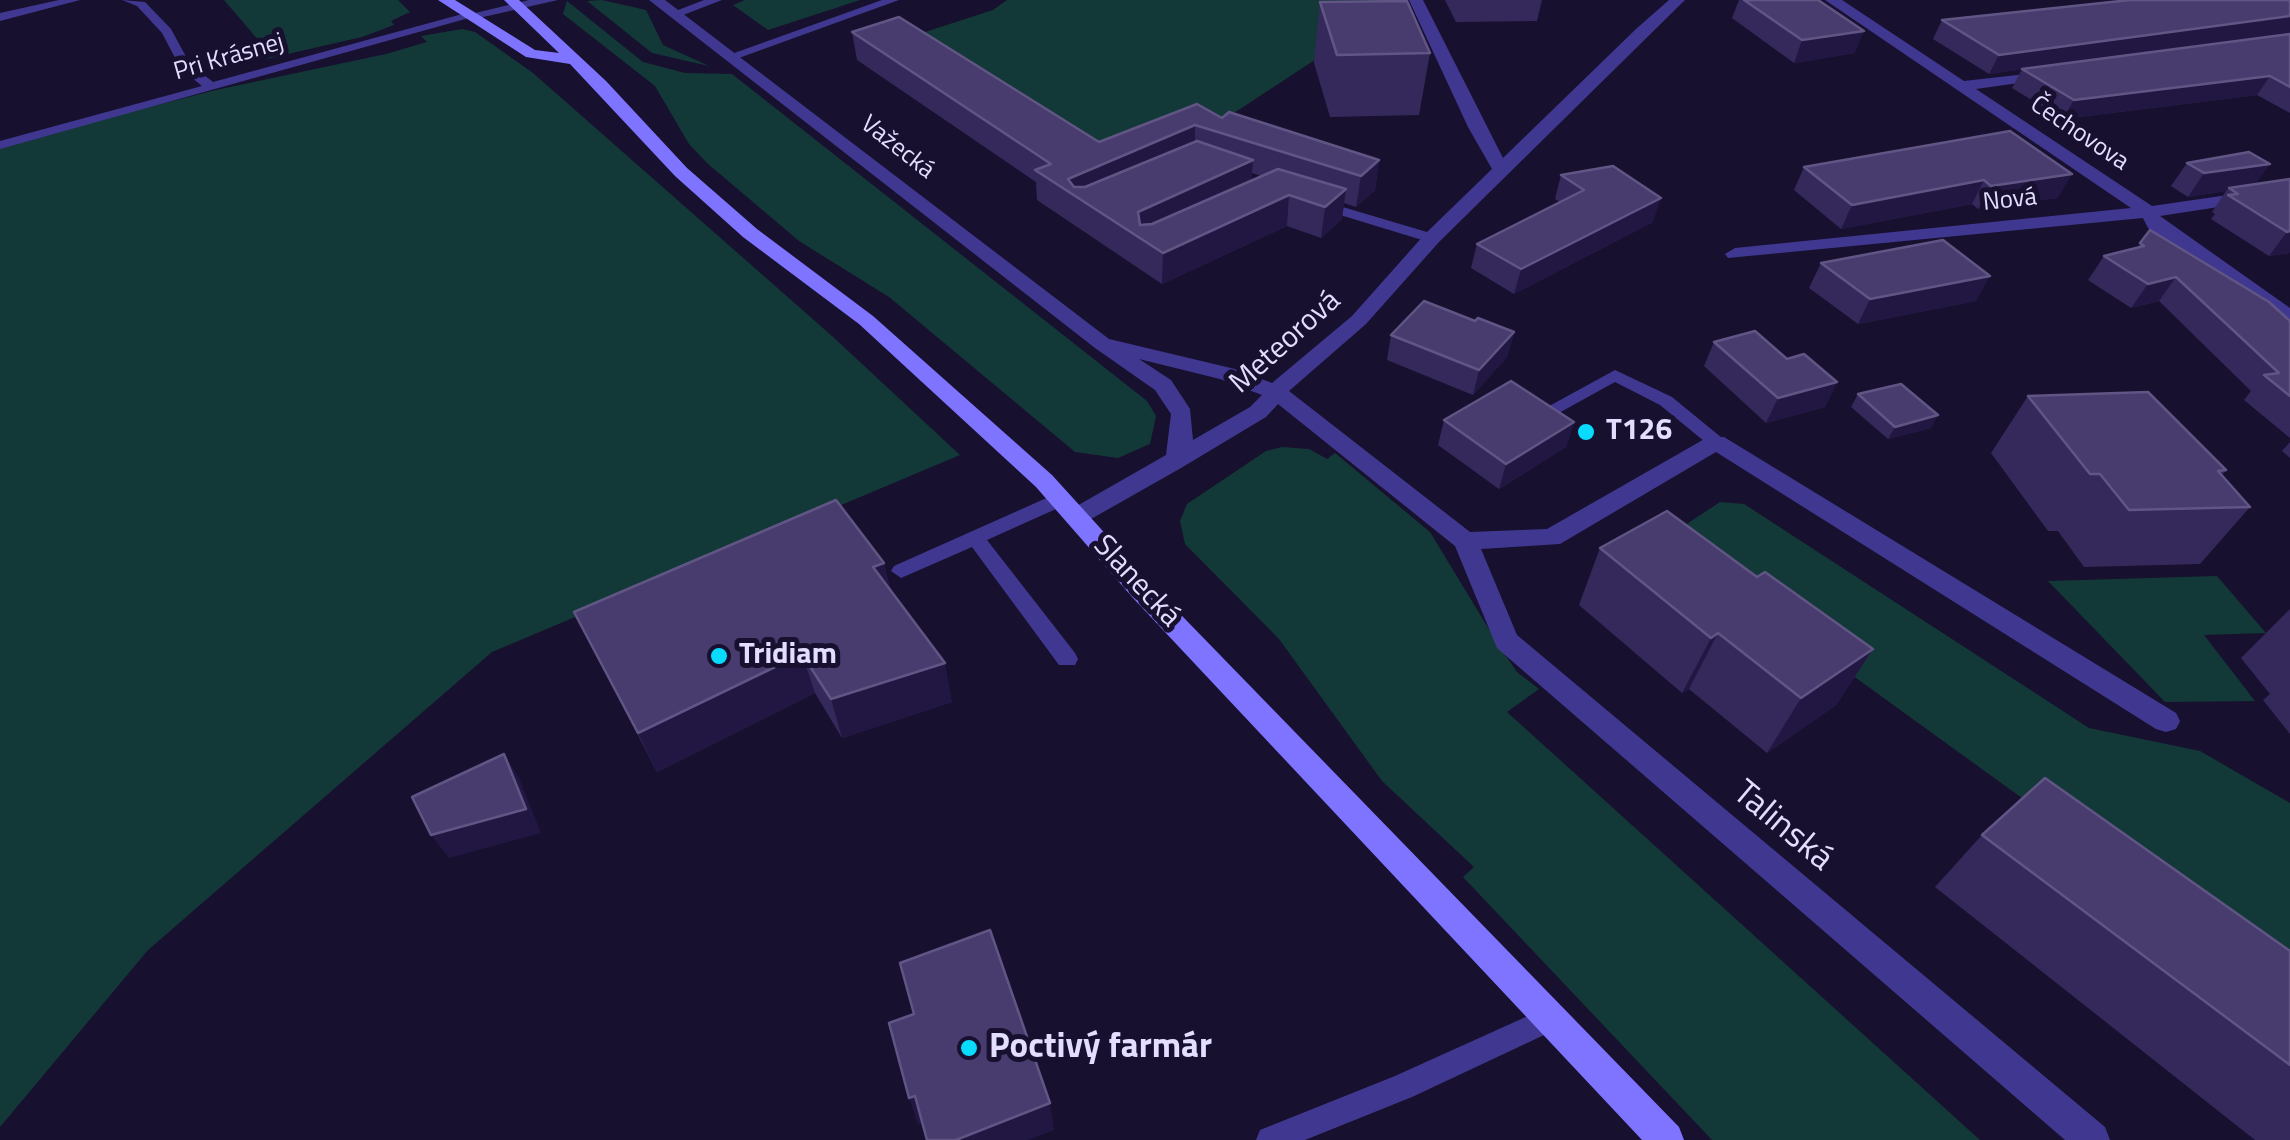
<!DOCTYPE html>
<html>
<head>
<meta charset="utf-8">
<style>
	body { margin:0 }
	canvas { display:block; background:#17102e }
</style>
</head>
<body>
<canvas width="2290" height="1140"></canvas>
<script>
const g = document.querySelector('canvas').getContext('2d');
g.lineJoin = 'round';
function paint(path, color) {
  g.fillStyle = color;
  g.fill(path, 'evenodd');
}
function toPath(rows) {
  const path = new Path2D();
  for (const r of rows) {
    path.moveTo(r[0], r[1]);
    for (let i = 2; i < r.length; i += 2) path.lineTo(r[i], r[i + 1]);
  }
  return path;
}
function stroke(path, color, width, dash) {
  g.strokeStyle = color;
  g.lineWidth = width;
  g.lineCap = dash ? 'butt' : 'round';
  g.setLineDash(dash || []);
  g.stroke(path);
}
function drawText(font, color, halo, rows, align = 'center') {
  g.font = font + ' "Titillium Web",sans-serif';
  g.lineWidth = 10;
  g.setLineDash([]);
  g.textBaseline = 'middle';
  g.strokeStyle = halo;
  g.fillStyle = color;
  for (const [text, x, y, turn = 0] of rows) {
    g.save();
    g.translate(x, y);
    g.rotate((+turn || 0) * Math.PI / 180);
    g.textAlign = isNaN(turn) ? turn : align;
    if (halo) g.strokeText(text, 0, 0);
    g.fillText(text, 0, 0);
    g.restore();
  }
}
paint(toPath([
	[224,0,398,0,410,12,391,21,394,25,362,37,266,59,266,49],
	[602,0,646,10,663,45,709,66,652,53,587,1],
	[745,0,860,0,768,30,733,5],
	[1007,0,1394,0,1397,6,1237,111,1120,160,922,33,993,10],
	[567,1,643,62,685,73,732,74,1147,401,1156,416,1150,444,1118,458,1075,452,889,297,799,241,707,163,689,144,655,86,563,14],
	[462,29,475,32,533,73,832,336,960,455,492,652,148,950,0,1127,0,145,216,90,386,54,427,42,421,36],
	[1282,447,1309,449,1327,459,1335,453,1430,532,1501,649,1517,672,1539,689,1507,712,1980,1140,1712,1140,1463,877,1474,867,1382,781,1279,639,1185,544,1180,521,1187,504,1266,451],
	[1720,502,1744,504,2089,728,2200,751,2290,803,2290,992,1664,539],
	[2217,576,2266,633,2204,635,2255,701,2165,702,2048,581]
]), '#133838');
paint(toPath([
	[59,0,80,0,0,21,0,13,59,0],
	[122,0,145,2,171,29,190,64,213,82,466,13,476,16,0,149,0,141,202,86,181,69,162,33,137,6,122,0],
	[704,0,722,0,678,17,668,14,704,0],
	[882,0,899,0,736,59,726,56,882,0],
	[1319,200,1437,235,1440,238,1432,243,1314,207,1314,201,1319,200],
	[1615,370,1672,397,1722,438,1725,442,1722,446,1710,446,1660,405,1615,382,1557,414,1545,414,1542,410,1615,370],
	[1060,492,1069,499,1067,504,987,540,1075,653,1078,659,1075,665,1059,665,972,547,901,578,891,571,894,566,1060,492],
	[1550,1006,1559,1010,1563,1019,1559,1028,1412,1097,1305,1140,1256,1140,1260,1130,1395,1076,1550,1006]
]), '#403890');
paint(toPath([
	[529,0,558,0,470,20,463,16,529,0],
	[649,0,665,0,1109,339,1235,369,1272,383,1352,316,1425,234,1492,169,1468,127,1409,0,1423,0,1503,158,1636,29,1669,0,1685,0,1439,242,1366,324,1289,391,1470,532,1547,529,1708,437,1724,437,2176,713,2180,721,2176,729,2166,732,2156,729,1716,452,1560,544,1481,549,1517,635,2105,1127,2110,1140,2065,1140,1497,648,1455,546,1278,404,1266,417,1181,468,1084,523,1068,523,1064,517,1068,511,1166,455,1171,414,1155,390,1095,348,649,0],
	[1139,359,1220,379,1262,395,1250,407,1193,440,1190,409,1171,380,1139,359],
	[1825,0,1842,0,1964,81,2053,71,2055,74,2047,79,1976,89,2152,206,2290,186,2290,196,2160,216,2290,308,2290,323,2148,228,2143,218,1728,258,1725,254,1735,248,2131,208,1825,0]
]), '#403890');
paint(toPath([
	[438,0,455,0,535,50,559,53,504,0,519,0,606,81,687,168,757,229,873,316,1052,475,1151,584,1679,1127,1684,1140,1642,1140,1133,598,1036,487,859,324,743,237,675,176,570,64,526,57,438,0]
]), '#7e74ff');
paint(toPath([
	[1445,0,1542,0,1537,21,1456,22],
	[1739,0,1818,0,1855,53,1794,63,1732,18],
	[2290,0,2290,113,2257,95,2063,119,2012,88,2022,69,1989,74,1933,39,1942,20],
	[1320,2,1430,53,1419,115,1330,117,1314,63],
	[852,32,1099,142,1222,118,1379,160,1375,190,1356,207,1344,203,1342,219,1321,238,1287,226,1162,284,1037,200,1036,182,857,60],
	[1252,173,1261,176,1252,180],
	[2010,131,2058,198,1978,209,1972,204,1841,229,1794,190,1804,167],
	[2187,163,2256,184,2290,179,2290,253,2269,256,2211,219,2215,214,2212,212,2226,191,2188,197,2171,186],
	[1561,175,1653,222,1514,294,1471,268,1477,244,1560,202,1555,199],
	[2150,230,2290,321,2290,438,2244,400,2251,391,2159,301,2131,308,2088,280,2104,256,2137,248],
	[1821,263,1976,301,1858,324,1809,288],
	[1514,332,1507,357,1473,395,1387,360,1391,335],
	[1714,342,1787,359,1837,382,1825,407,1766,423,1704,366],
	[1858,394,1931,428,1888,439,1851,407],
	[2028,396,2226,470,2222,475,2250,507,2200,564,2084,567,2058,531,2048,531,1991,453],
	[1444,420,1574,422,1566,447,1499,489,1438,445],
	[2290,442,2290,458,2282,451],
	[1600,548,1757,577,1873,649,1836,705,1767,753,1689,689,1682,693,1579,605],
	[884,563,890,589,952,702,842,738,815,693,657,772,574,612],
	[2290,609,2290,734,2263,700,2270,694,2241,658],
	[1982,835,2290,951,2290,1140,2255,1140,1935,887]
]), '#35295c');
paint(toPath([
	[2290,16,2290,33,1989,74,1999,55],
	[1864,31,1855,53,1794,63,1802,40],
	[2270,76,2257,95,2063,119,2074,100],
	[1195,125,1195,155,1086,203,1068,179],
	[1253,160,1251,190,1143,240,1138,212],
	[1379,160,1375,190,1356,207,1361,176],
	[2270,164,2253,188,2229,188,2226,191,2188,197,2204,173],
	[2072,174,2058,198,1978,209,1991,186],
	[1984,180,1972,204,1841,229,1852,205],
	[1346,189,1342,219,1321,238,1325,207],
	[1289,195,1287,226,1162,284,1163,253],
	[1661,198,1653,222,1514,294,1521,269],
	[2290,231,2290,253,2269,256,2287,232],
	[1990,276,1976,301,1858,324,1870,299],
	[2176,277,2159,301,2131,308,2148,284],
	[1514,332,1507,357,1473,395,1479,370],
	[1837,382,1825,407,1766,423,1778,398],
	[1938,415,1931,428,1888,439,1895,427],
	[1574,422,1566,447,1499,489,1506,464],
	[884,563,893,603,873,567],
	[1718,633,1689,689,1682,693,1711,638],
	[1873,649,1836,705,1767,753,1801,698],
	[802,654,815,693,657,772,638,733],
	[945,663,952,702,842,738,831,699],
	[504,754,519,778,541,833,449,858,431,835],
	[915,1096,924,1123,918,1125,909,1098],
	[1050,1103,1054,1130,1028,1140,956,1140]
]), '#211742');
const building = toPath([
	[1744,0,1818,0,1864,31,1802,40,1744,0],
	[2130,0,2290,0,2290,16,1999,55,1942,20,2130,0],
	[1407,1,1430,53,1337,55,1320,2,1407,1],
	[899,17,1099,142,1197,104,1222,118,1229,112,1379,160,1361,176,1195,125,1068,179,1074,187,1085,187,1197,141,1253,160,1138,212,1140,225,1152,224,1278,169,1346,189,1325,207,1289,195,1163,253,1035,170,1051,164,852,32,899,17],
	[2290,34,2290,87,2270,76,2074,100,2022,69,2290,34],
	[2010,131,2072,174,1991,186,1984,180,1852,205,1804,167,2010,131],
	[2249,152,2270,164,2204,173,2187,163,2249,152],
	[1613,166,1661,198,1521,269,1477,244,1584,190,1561,175,1613,166],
	[2290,179,2290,231,2287,232,2228,195,2238,194,2229,188,2290,179],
	[2150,230,2269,302,2290,321,2290,396,2264,375,2279,373,2176,277,2148,284,2104,256,2144,246,2140,243,2150,230],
	[1943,240,1990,276,1870,299,1821,263,1943,240],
	[1424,301,1475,321,1478,318,1514,332,1479,370,1391,335,1424,301],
	[1755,331,1787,359,1804,354,1837,382,1778,398,1714,342,1755,331],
	[1511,381,1574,422,1506,464,1444,420,1511,381],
	[1901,384,1938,415,1895,427,1858,394,1901,384],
	[2148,392,2226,470,2218,471,2250,507,2129,510,2100,474,2090,474,2028,396,2148,392],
	[836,500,884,563,873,567,945,663,831,699,802,654,638,733,574,612,836,500],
	[1667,511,1757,577,1765,572,1873,649,1801,698,1718,633,1711,638,1600,548,1667,511],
	[504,754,526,809,431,835,412,797,504,754],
	[2045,778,2290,951,2290,1065,1982,835,2045,778],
	[990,930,1050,1103,956,1140,927,1140,915,1096,909,1098,889,1023,914,1014,900,963,990,930]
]);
paint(building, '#483c6e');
stroke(building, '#605584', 2.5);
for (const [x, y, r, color] of [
	[1586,432,10,"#09dbff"],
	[719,656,10,"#09dbff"],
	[969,1048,10,"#09dbff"]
]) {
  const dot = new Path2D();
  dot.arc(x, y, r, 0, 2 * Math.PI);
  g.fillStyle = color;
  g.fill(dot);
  stroke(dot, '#17102e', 4);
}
drawText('25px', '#e3ddff', '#17102e', [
	["Pri Krásnej",229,58,-16],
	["Čechovova",2079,134,34],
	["Važecká",897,148,38],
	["Nová",2010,201,-6]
]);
drawText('30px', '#e3ddff', '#17102e', [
	["Meteorová",1286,343,-42],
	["Slanecká",1136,582,47]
]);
drawText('bold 30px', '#e3ddff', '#17102e', [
	["T126",1606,432],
	["Tridiam",739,656]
], 'left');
drawText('35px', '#e3ddff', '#17102e', [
	["Talinská",1782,827,40]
]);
drawText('bold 35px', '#e3ddff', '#17102e', [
	["Poctivý farmár",989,1048]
], 'left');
</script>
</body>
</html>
